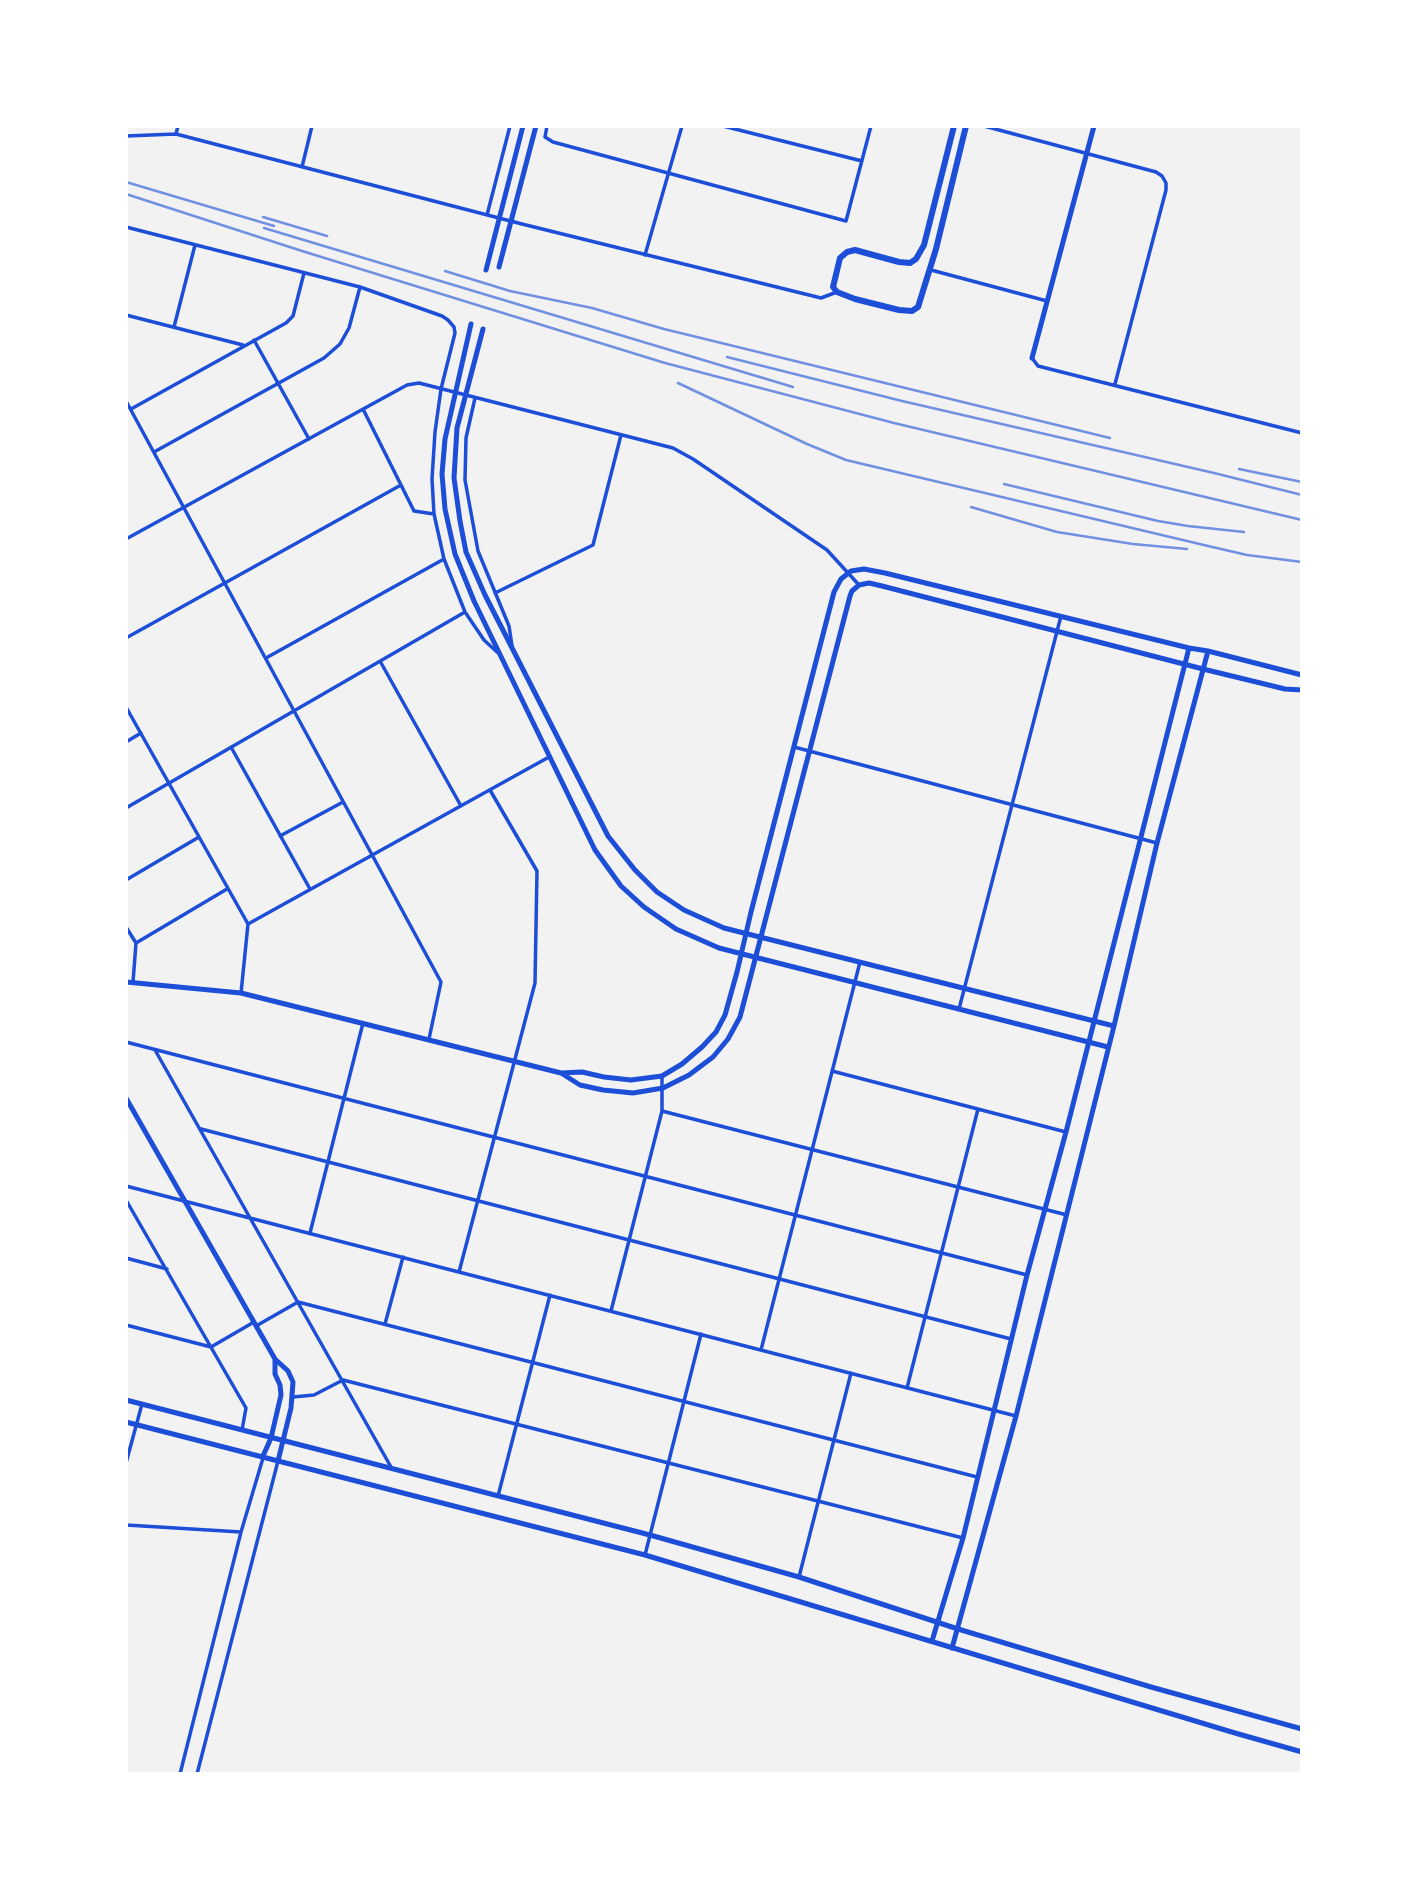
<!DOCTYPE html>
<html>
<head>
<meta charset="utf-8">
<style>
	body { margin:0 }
	#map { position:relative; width:1428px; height:1900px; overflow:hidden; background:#f2f2f2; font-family:"Public Sans",sans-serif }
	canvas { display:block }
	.frame { position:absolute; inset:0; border:128px solid #fff; pointer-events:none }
</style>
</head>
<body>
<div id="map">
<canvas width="1428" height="1900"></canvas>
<div class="frame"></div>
</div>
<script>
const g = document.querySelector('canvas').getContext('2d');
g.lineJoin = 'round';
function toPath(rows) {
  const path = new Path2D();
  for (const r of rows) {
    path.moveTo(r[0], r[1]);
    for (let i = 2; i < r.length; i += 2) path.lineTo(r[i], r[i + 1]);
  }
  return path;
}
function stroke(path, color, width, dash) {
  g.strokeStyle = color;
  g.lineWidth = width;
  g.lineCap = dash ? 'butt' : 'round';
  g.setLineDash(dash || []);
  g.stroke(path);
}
stroke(toPath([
	[547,126,545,137,553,142,846,221,871,126],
	[723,126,862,161],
	[984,126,1156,172,1162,176,1166,183,1166,190,1115,384],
	[176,134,178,126],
	[126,136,176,134,522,224,813,296,821,298,837,292],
	[302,167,312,126],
	[487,215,510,126],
	[126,227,360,287,442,316,448,320,454,327,455,333,441,389,435,432,432,479,434,514,444,559,465,612,484,640,497,652],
	[645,255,682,126],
	[931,270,1047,301],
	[126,315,243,345],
	[174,327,195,245],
	[254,340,309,439],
	[1032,358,1038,366,1302,433],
	[475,398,466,438,465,480,478,551,509,626,512,646],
	[126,401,441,982,429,1039],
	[131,409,286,323,293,316,304,273],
	[363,409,414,511,434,514],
	[154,452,324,358,340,344,349,328,360,287],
	[126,539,407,385,419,383,673,448,693,459,827,550,859,585],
	[495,593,593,545,621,435],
	[126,638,401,485],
	[266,658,444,559],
	[380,661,461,806],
	[126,707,248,924,241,993],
	[126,742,141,733],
	[231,747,310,889],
	[794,747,1157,843],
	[126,808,465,612],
	[280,836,343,802],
	[126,880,199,837],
	[248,924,549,757],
	[126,927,136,943,133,982],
	[136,943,227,889],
	[959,1009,1061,616],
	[126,1042,1027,1275],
	[155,1050,391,1467],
	[832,1071,1066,1132],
	[662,1111,1067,1215],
	[201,1129,1011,1339],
	[126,1186,1016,1416],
	[126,1200,246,1408,242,1430],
	[310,1233,363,1023],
	[126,1258,167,1269],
	[459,1272,535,983,537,871,490,790],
	[611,1311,662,1111,662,1076],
	[385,1324,403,1257],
	[126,1325,211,1347,254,1322],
	[256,1326,298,1302,977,1477],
	[761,1350,860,962],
	[907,1388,978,1109],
	[293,1397,314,1395,343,1380,963,1538],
	[126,1463,142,1404],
	[498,1496,550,1295],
	[126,1525,241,1532],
	[645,1555,701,1334],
	[799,1577,851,1373],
	[180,1774,241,1532,263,1458],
	[197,1774,278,1461]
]), '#1d4ed8', 3.5);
stroke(toPath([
	[499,267,536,126],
	[486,270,523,126],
	[471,324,445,439,442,474,445,509,455,554,474,601,595,850,621,886,644,907,676,929,719,948,1108,1047],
	[483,329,457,428,454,478,460,521,466,552,485,595,608,836,635,870,657,892,684,910,724,928,1114,1026,1016,1416,952,1648],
	[1032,358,1094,126],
	[126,982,241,993,561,1073,580,1085,603,1090,633,1093,663,1088,689,1075,713,1057,728,1039,740,1017,850,596,852,591,859,585,869,583,882,586,1203,669,1285,689,1302,690],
	[1114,1026,1157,843,1208,651],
	[561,1073,582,1072,604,1077,631,1080,662,1076,682,1064,702,1047,716,1032,725,1015,737,972,751,912,834,592,841,579,851,571,864,569,885,573,1189,648,1208,651,1302,675],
	[126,1098,275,1359,288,1371,293,1382,291,1408,278,1461],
	[263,1456,271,1438,281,1395,280,1385,275,1374,275,1359],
	[932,1641,963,1538,1027,1275,1066,1132,1189,648]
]), '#1d4ed8', 5);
stroke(toPath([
	[126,1400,650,1535,799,1577,958,1629,1151,1687,1302,1729],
	[126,1422,645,1555,1235,1733,1302,1752]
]), '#1d4ed8', 5);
stroke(toPath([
	[954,126,924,245,916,259,910,263,899,262,855,250,847,252,840,258,833,287,837,292,855,299,899,310,912,311,918,307,936,249,966,126]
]), '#1d4ed8', 6);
stroke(toPath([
	[126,182,274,226],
	[126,194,302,251,665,363,894,423,1302,520],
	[263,217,327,236],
	[264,228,793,387],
	[445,271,510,291,592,308,664,329,1110,438],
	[727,357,902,401,1214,473,1302,495],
	[678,383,807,444,846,460,1208,546,1247,555,1302,562],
	[1239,469,1302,482],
	[1004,484,1158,521,1188,526,1244,532],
	[971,507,1057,532,1133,544,1187,549]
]), '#7290e2', 2.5);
</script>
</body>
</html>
